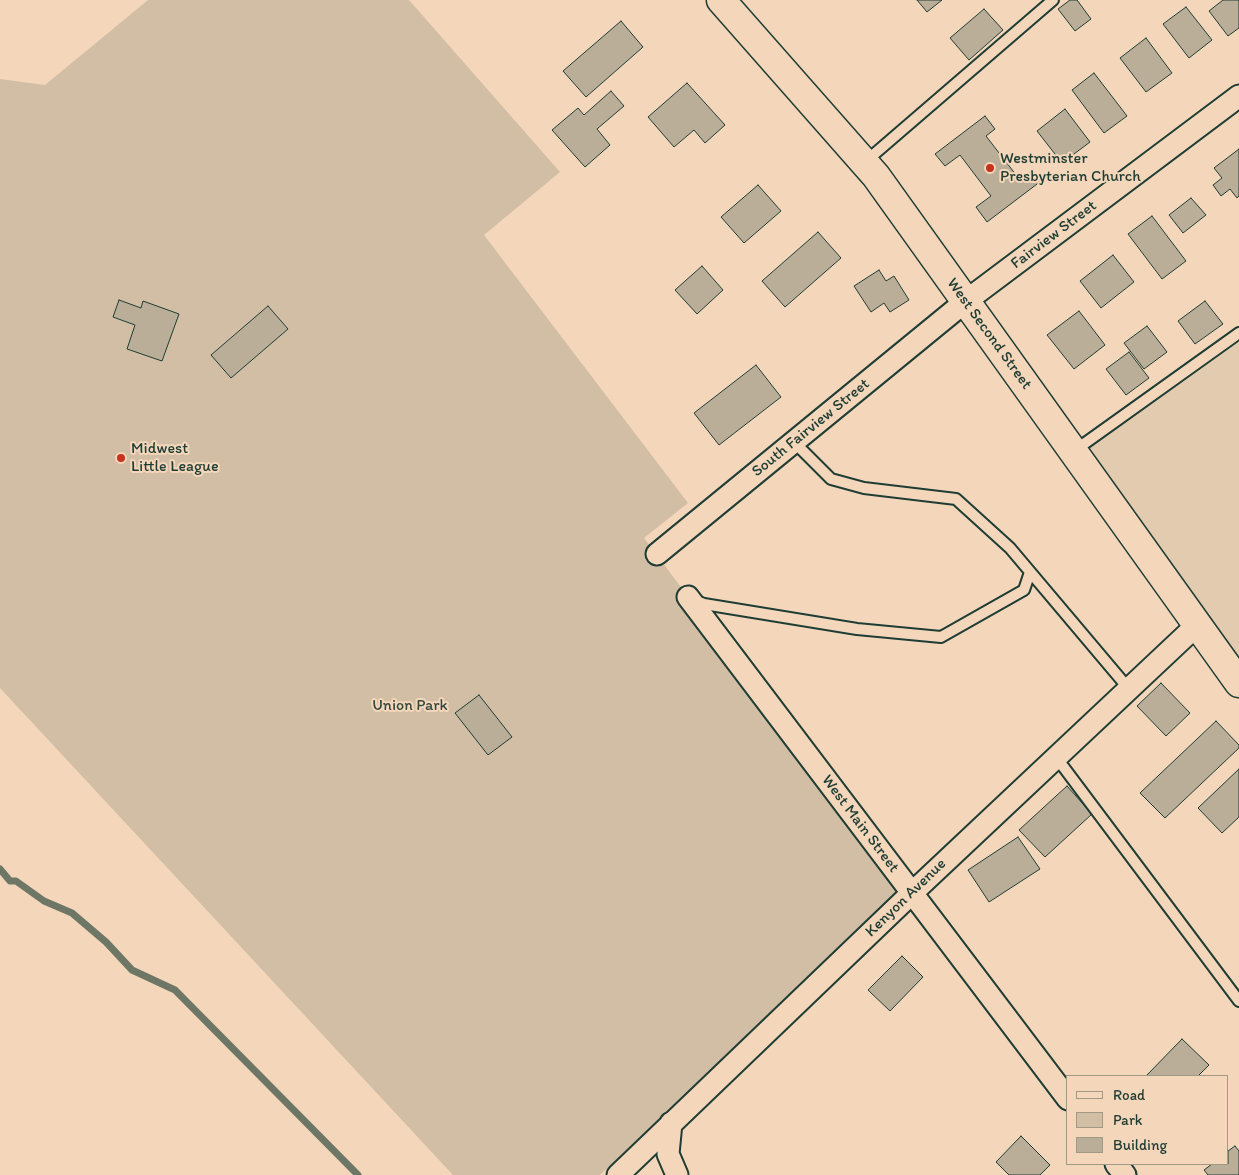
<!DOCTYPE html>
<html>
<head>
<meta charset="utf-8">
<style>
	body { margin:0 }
	#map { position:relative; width:1239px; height:1175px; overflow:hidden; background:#f4d7bb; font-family:Itim,sans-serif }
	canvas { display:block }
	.legend { position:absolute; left:1066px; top:1075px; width:162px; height:90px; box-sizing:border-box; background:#f4d7bb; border:1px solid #9f9985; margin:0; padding:6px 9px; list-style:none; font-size:15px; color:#1f3d34 }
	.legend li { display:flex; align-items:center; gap:10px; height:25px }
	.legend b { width:25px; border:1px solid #9f9985 }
</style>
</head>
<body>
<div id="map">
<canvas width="1239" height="1175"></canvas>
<ul class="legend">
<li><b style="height:6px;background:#f4d7bb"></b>Road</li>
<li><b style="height:14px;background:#d2bea5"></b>Park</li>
<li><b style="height:14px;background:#bbae98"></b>Building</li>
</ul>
</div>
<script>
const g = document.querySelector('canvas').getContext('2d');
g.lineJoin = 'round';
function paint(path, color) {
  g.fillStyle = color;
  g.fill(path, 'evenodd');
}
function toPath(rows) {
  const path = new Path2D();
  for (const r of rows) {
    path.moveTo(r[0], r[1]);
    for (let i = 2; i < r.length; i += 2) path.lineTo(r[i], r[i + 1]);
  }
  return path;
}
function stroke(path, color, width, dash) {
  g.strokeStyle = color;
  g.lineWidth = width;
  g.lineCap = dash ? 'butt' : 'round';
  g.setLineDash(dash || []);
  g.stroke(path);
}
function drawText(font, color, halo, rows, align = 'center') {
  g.font = font + ' Itim,sans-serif';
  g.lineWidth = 4;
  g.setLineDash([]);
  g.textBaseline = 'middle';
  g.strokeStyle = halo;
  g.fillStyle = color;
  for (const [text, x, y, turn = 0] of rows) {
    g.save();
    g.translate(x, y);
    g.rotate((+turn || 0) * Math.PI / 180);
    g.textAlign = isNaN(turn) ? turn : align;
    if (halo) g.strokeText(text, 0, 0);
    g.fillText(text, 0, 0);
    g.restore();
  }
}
paint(toPath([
	[1239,333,1239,683,1073,452]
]), '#e3cbb0');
paint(toPath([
	[148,0,409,0,560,172,484,235,688,503,644,538,906,886,600,1175,453,1175,0,688,0,79,45,85]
]), '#d2bea5');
stroke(toPath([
	[0,869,10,881,16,881,44,901,72,913,106,942,132,970,175,990,358,1175]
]), '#6e7766', 7);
const building = toPath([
	[917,0,942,0,927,12,917,0],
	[1070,0,1077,0,1091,19,1075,31,1058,9,1070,0],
	[1223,0,1239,0,1239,28,1228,36,1209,11,1223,0],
	[1186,7,1212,40,1189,58,1163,24,1186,7],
	[984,9,1003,30,969,60,950,38,984,9],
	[621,21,643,47,586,97,563,71,621,21],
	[1146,38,1172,73,1146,92,1120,58,1146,38],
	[1094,73,1127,116,1104,133,1072,90,1094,73],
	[687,83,725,125,705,143,694,130,674,147,648,117,687,83],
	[611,91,624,106,597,129,610,145,585,167,552,130,578,108,584,115,611,91],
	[1065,109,1090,142,1062,163,1037,131,1065,109],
	[985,116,995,129,986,136,1020,180,1033,170,1041,181,987,222,976,207,991,196,960,155,945,166,935,154,985,116],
	[1239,149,1239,196,1237,198,1230,189,1221,196,1213,185,1222,178,1214,168,1239,149],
	[758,185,781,211,744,243,721,217,758,185],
	[1191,198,1206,215,1183,233,1169,215,1191,198],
	[1152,216,1186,261,1162,279,1128,234,1152,216],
	[818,232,841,258,785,307,762,281,818,232],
	[1113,255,1134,282,1101,308,1080,281,1113,255],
	[702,266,723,290,697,314,675,290,702,266],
	[879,270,886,281,894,276,909,300,890,312,884,303,871,312,854,286,879,270],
	[119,300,141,308,143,301,179,314,162,361,127,349,135,325,113,317,119,300],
	[1205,301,1223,324,1195,344,1178,321,1205,301],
	[268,306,288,329,231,378,211,355,268,306],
	[1079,311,1105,345,1074,369,1047,335,1079,311],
	[1147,326,1167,352,1144,369,1124,343,1147,326],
	[1129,352,1149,378,1126,395,1106,369,1129,352],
	[756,365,781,397,719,445,694,413,756,365],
	[1161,683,1190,713,1166,736,1137,706,1161,683],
	[479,695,512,737,488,755,455,713,479,695],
	[1216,721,1239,745,1239,748,1165,818,1140,793,1216,721],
	[1239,769,1239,817,1222,833,1198,808,1239,769],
	[1067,786,1092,814,1045,857,1019,830,1067,786],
	[1018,837,1040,869,989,902,968,870,1018,837],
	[902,956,923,977,890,1011,868,990,902,956],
	[1182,1039,1209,1065,1198,1076,1146,1076,1182,1039],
	[1021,1136,1050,1165,1040,1175,1009,1175,996,1162,1021,1136],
	[1235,1146,1239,1151,1239,1175,1208,1175,1204,1170,1212,1164,1228,1164,1228,1151,1235,1146]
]);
paint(building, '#bbae98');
stroke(building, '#1f3d34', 1);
const service = toPath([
	[865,162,1053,0],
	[794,442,831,479,864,488,956,499,1010,548,1129,689],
	[1074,451,1239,333],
	[696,601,704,604,857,629,941,637,1024,590,1030,572],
	[1056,757,1239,1001]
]);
const minor = toPath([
	[657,554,966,301,1239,96],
	[688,597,1068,1099],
	[671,1123,668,1154,677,1175],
	[1116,1164,1125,1175],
	[618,1175,912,893,1197,625]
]);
const secondary = toPath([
	[721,0,876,176,1239,683]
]);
stroke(service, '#1f3d34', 14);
stroke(minor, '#1f3d34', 25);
stroke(secondary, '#1f3d34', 31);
stroke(service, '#f4d7bb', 10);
stroke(minor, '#f4d7bb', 21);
stroke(secondary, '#f4d7bb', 28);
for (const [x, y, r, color] of [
	[990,168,5,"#c8321e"],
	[121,458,5,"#c8321e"]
]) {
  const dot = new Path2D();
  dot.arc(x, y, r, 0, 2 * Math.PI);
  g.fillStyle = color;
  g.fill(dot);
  stroke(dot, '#f4d7bb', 2);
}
drawText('16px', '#1f3d34', '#f4d7bb', [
	["Westminster",1000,159],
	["Presbyterian Church",1000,177],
	["Midwest",131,449],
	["Little League",131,467]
], 'left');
drawText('16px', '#1f3d34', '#f4d7bb', [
	["Fairview Street",1054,235,-37],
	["West Second Street",989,334,54],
	["South Fairview Street",811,428,-39],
	["West Main Street",860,824,53],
	["Kenyon Avenue",906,898,-44]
]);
drawText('16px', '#314a3f', '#f4d7bb', [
	["Union Park",410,706]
]);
</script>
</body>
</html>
